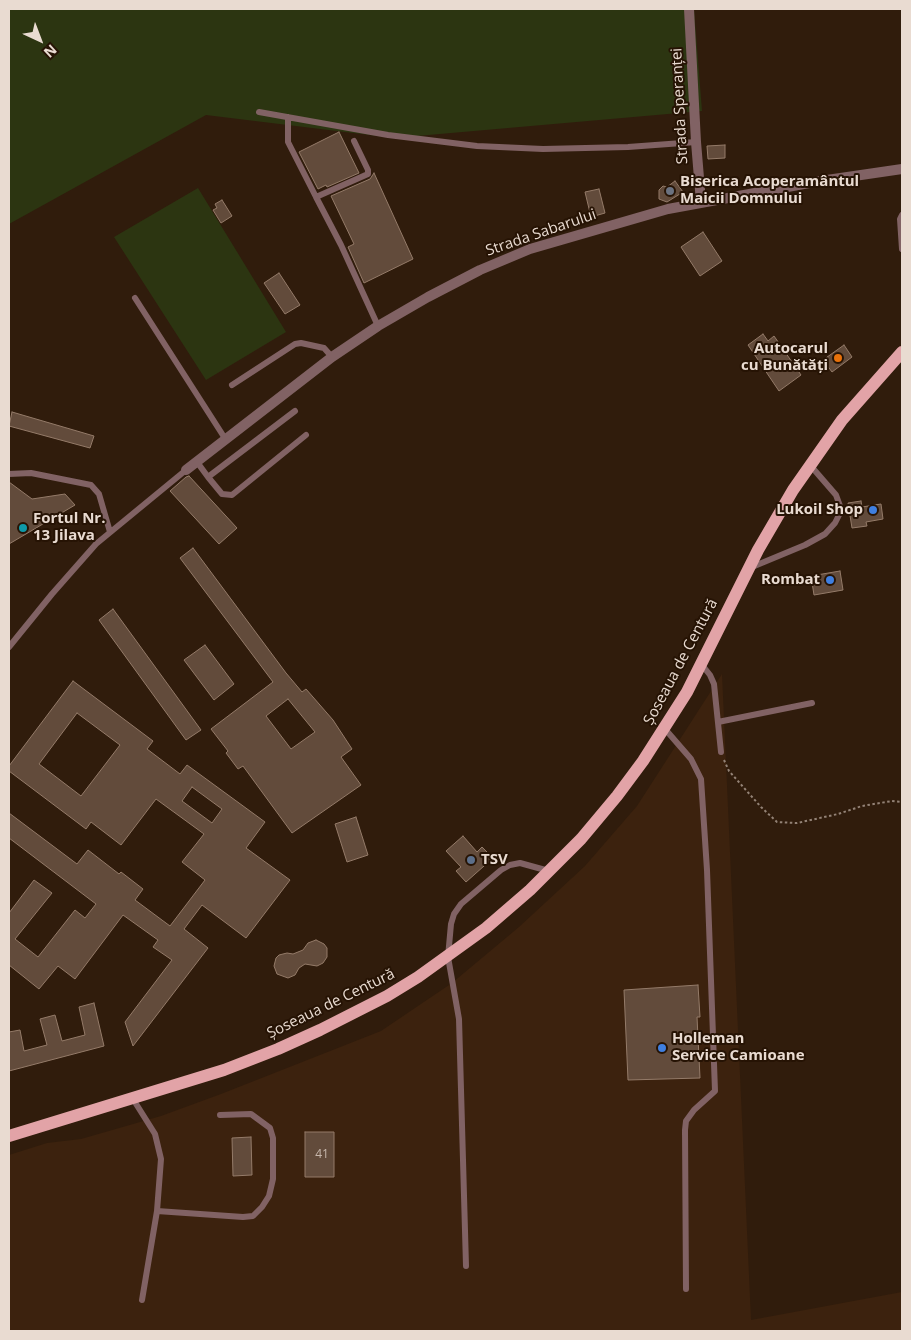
<!DOCTYPE html>
<html>
<head>
<meta charset="utf-8">
<style>
	body { margin:0 }
	#map { position:relative; width:911px; height:1340px; overflow:hidden; background:#301c0c; font-family:"Open Sans",sans-serif }
	canvas { display:block }
	.frame { position:absolute; inset:0; border:10px solid #e9dbd1; pointer-events:none }
	.north { position:absolute; left:15px; top:15px; width:50px; height:50px; -webkit-text-stroke:4px #261304; paint-order:stroke; rotate:137deg; font-size:14px; font-weight:700; line-height:20px; text-align:center; color:#e9dbd1 }
	.north::after { content:''; display:block; margin:auto; width:18px; height:22px; background:#e9dbd1; clip-path:polygon(50% 0,100% 100%,50% 72%,0 100%) }
</style>
</head>
<body>
<div id="map">
<canvas width="911" height="1340"></canvas>
<div class="frame"></div>
<div class="north">N</div>
</div>
<script>
const g = document.querySelector('canvas').getContext('2d');
g.lineJoin = 'round';
function paint(path, color) {
  g.fillStyle = color;
  g.fill(path, 'evenodd');
}
function toPath(rows) {
  const path = new Path2D();
  for (const r of rows) {
    path.moveTo(r[0], r[1]);
    for (let i = 2; i < r.length; i += 2) path.lineTo(r[i], r[i + 1]);
  }
  return path;
}
function stroke(path, color, width, dash) {
  g.strokeStyle = color;
  g.lineWidth = width;
  g.lineCap = dash ? 'butt' : 'round';
  g.setLineDash(dash || []);
  g.stroke(path);
}
function drawText(font, color, halo, rows, align = 'center') {
  g.font = font + ' "Open Sans",sans-serif';
  g.lineWidth = 4;
  g.setLineDash([]);
  g.textBaseline = 'middle';
  g.strokeStyle = halo;
  g.fillStyle = color;
  for (const [text, x, y, turn = 0] of rows) {
    g.save();
    g.translate(x, y);
    g.rotate((+turn || 0) * Math.PI / 180);
    g.textAlign = isNaN(turn) ? turn : align;
    if (halo) g.strokeText(text, 0, 0);
    g.fillText(text, 0, 0);
    g.restore();
  }
}
paint(toPath([
	[722,674,751,1320,902,1292,902,1331,9,1331,9,1155,47,1143,81,1139,161,1116,221,1094,381,1031,452,983,519,927,585,866,637,806]
]), '#3c220e');
paint(toPath([
	[9,9,694,9,702,111,394,138,206,115,9,224],
	[198,188,286,332,206,380,114,237]
]), '#2c3511');
const building = toPath([
	[339,132,359,173,327,187,326,185,318,189,299,152,339,132],
	[725,145,725,158,708,159,707,146,725,145],
	[374,173,413,259,364,283,348,247,354,244,331,196,370,179,374,173],
	[675,181,683,192,667,202,659,199,659,190,663,186,667,187,675,181],
	[599,189,605,213,591,217,585,192,599,189],
	[222,200,232,216,221,223,213,210,217,208,215,204,222,200],
	[703,232,722,261,700,276,681,247,703,232],
	[279,273,300,305,285,314,264,283,279,273],
	[763,334,768,341,774,336,801,375,779,391,748,345,763,334],
	[844,345,852,357,832,372,823,360,844,345],
	[12,412,94,436,90,448,9,426,12,412],
	[189,476,237,528,219,544,170,491,186,477,189,476],
	[9,482,32,499,65,494,75,505,9,544,9,482],
	[861,501,862,507,881,504,883,519,866,522,867,526,852,528,848,503,861,501],
	[193,548,286,673,302,692,306,689,333,720,352,749,341,757,361,785,292,833,243,766,238,769,226,753,228,751,211,729,273,682,180,558,193,548],
	[288,699,315,732,291,749,266,716,288,699],
	[840,571,843,590,814,595,811,576,840,571],
	[113,609,201,730,186,740,99,620,113,609],
	[205,645,234,684,214,700,184,660,205,645],
	[73,681,153,741,147,749,180,774,187,765,265,822,246,848,290,880,246,938,202,905,184,929,208,948,133,1046,125,1022,172,960,153,947,158,940,123,915,75,979,58,966,39,989,9,965,9,913,34,880,52,893,15,939,38,957,75,910,85,918,96,904,9,838,9,813,77,864,88,850,119,874,121,872,143,889,135,900,170,926,205,880,182,862,204,834,156,799,121,845,91,822,86,829,9,771,9,766,73,681],
	[77,713,120,745,81,796,39,764,77,713],
	[192,787,222,809,212,823,182,801,192,787],
	[356,817,368,855,347,862,335,824,356,817],
	[463,836,477,852,482,847,493,858,466,882,456,871,461,867,446,851,463,836],
	[316,940,324,944,327,948,327,957,323,963,317,966,305,964,299,968,295,975,288,978,277,974,274,966,276,958,279,955,287,953,293,954,303,950,308,943,316,940],
	[698,985,700,1017,697,1017,700,1078,628,1080,624,990,698,985],
	[94,1003,104,1046,9,1071,9,1032,20,1030,24,1051,47,1045,40,1019,55,1015,62,1041,85,1035,79,1007,94,1003],
	[305,1132,334,1132,334,1177,305,1177,305,1132],
	[251,1137,252,1175,233,1176,232,1138,251,1137]
]);
paint(building, '#624b3b');
stroke(building, '#947b69', 1);
stroke(toPath([
	[724,760,729,771,761,807,777,822,797,823,838,814,862,806,892,801,902,802]
]), '#938276', 2, [2.5, 2.5]);
stroke(toPath([
	[259,112,388,135,477,146,543,149,628,147,696,142],
	[288,117,288,142,316,197],
	[354,141,368,170,368,174,316,197,341,245,378,326],
	[902,215,900,219,902,249],
	[135,298,226,440],
	[232,385,295,344,301,343,324,348,332,357],
	[197,462,208,477,295,411],
	[9,474,31,473,91,485,99,494,110,532],
	[208,477,222,494,232,495,306,435],
	[752,567,805,545,825,534,835,523,839,515,840,506,836,495,810,465],
	[9,647,52,594,96,544,186,470],
	[702,665,710,675,714,684,721,752],
	[718,722,812,703],
	[665,729,691,759,701,779,707,870,715,1091,694,1110,686,1121,685,1130,686,1289],
	[133,1099,155,1134,161,1159,157,1211,142,1300],
	[157,1211,243,1217,253,1216,262,1207,269,1196,273,1179,273,1138,270,1128,251,1114,220,1115],
	[466,1266,459,1019,448,957,451,924,454,914,461,904,501,870,510,865,520,863,549,871]
]), '#816264', 6);
stroke(toPath([
	[689,9,696,142,701,202],
	[186,470,332,357,378,326,428,297,480,270,530,249,668,209,820,181,902,169]
]), '#816264', 10);
stroke(toPath([
	[9,1136,224,1070,278,1049,320,1030,387,996,418,977,486,928,530,890,581,839,617,796,643,761,687,692,758,550,793,490,842,420,902,352]
]), '#e2a3a7', 12);
for (const [x, y, r, color] of [
	[670,191,5,"#6b7280"],
	[838,358,5,"#e8710a"],
	[873,510,5,"#3f7fe0"],
	[23,528,5,"#0f9aa8"],
	[830,580,5,"#3f7fe0"],
	[471,860,5,"#5c6f8a"],
	[662,1048,5,"#3f7fe0"]
]) {
  const dot = new Path2D();
  dot.arc(x, y, r, 0, 2 * Math.PI);
  g.fillStyle = color;
  g.fill(dot);
  stroke(dot, '#261304', 2);
}
drawText('12px', '#c7b7ac', null, [
	["41",322,1155]
]);
drawText('15px', '#e9dbd1', '#261304', [
	["Strada Speranței",680,106,-93],
	["Strada Sabarului",541,233,-19],
	["Șoseaua de Centură",681,662,-62],
	["Șoseaua de Centură",331,1004,-26]
]);
drawText('bold 15px', '#e9dbd1', '#261304', [
	["Biserica Acoperamântul",680,182],
	["Maicii Domnului",680,199],
	["Autocarul",828,349,"right"],
	["cu Bunătăți",828,366,"right"],
	["Lukoil Shop",863,510,"right"],
	["Fortul Nr.",33,519],
	["13 Jilava",33,536],
	["Rombat",820,580,"right"],
	["TSV",481,860],
	["Holleman",672,1039],
	["Service Camioane",672,1056]
], 'left');
</script>
</body>
</html>
